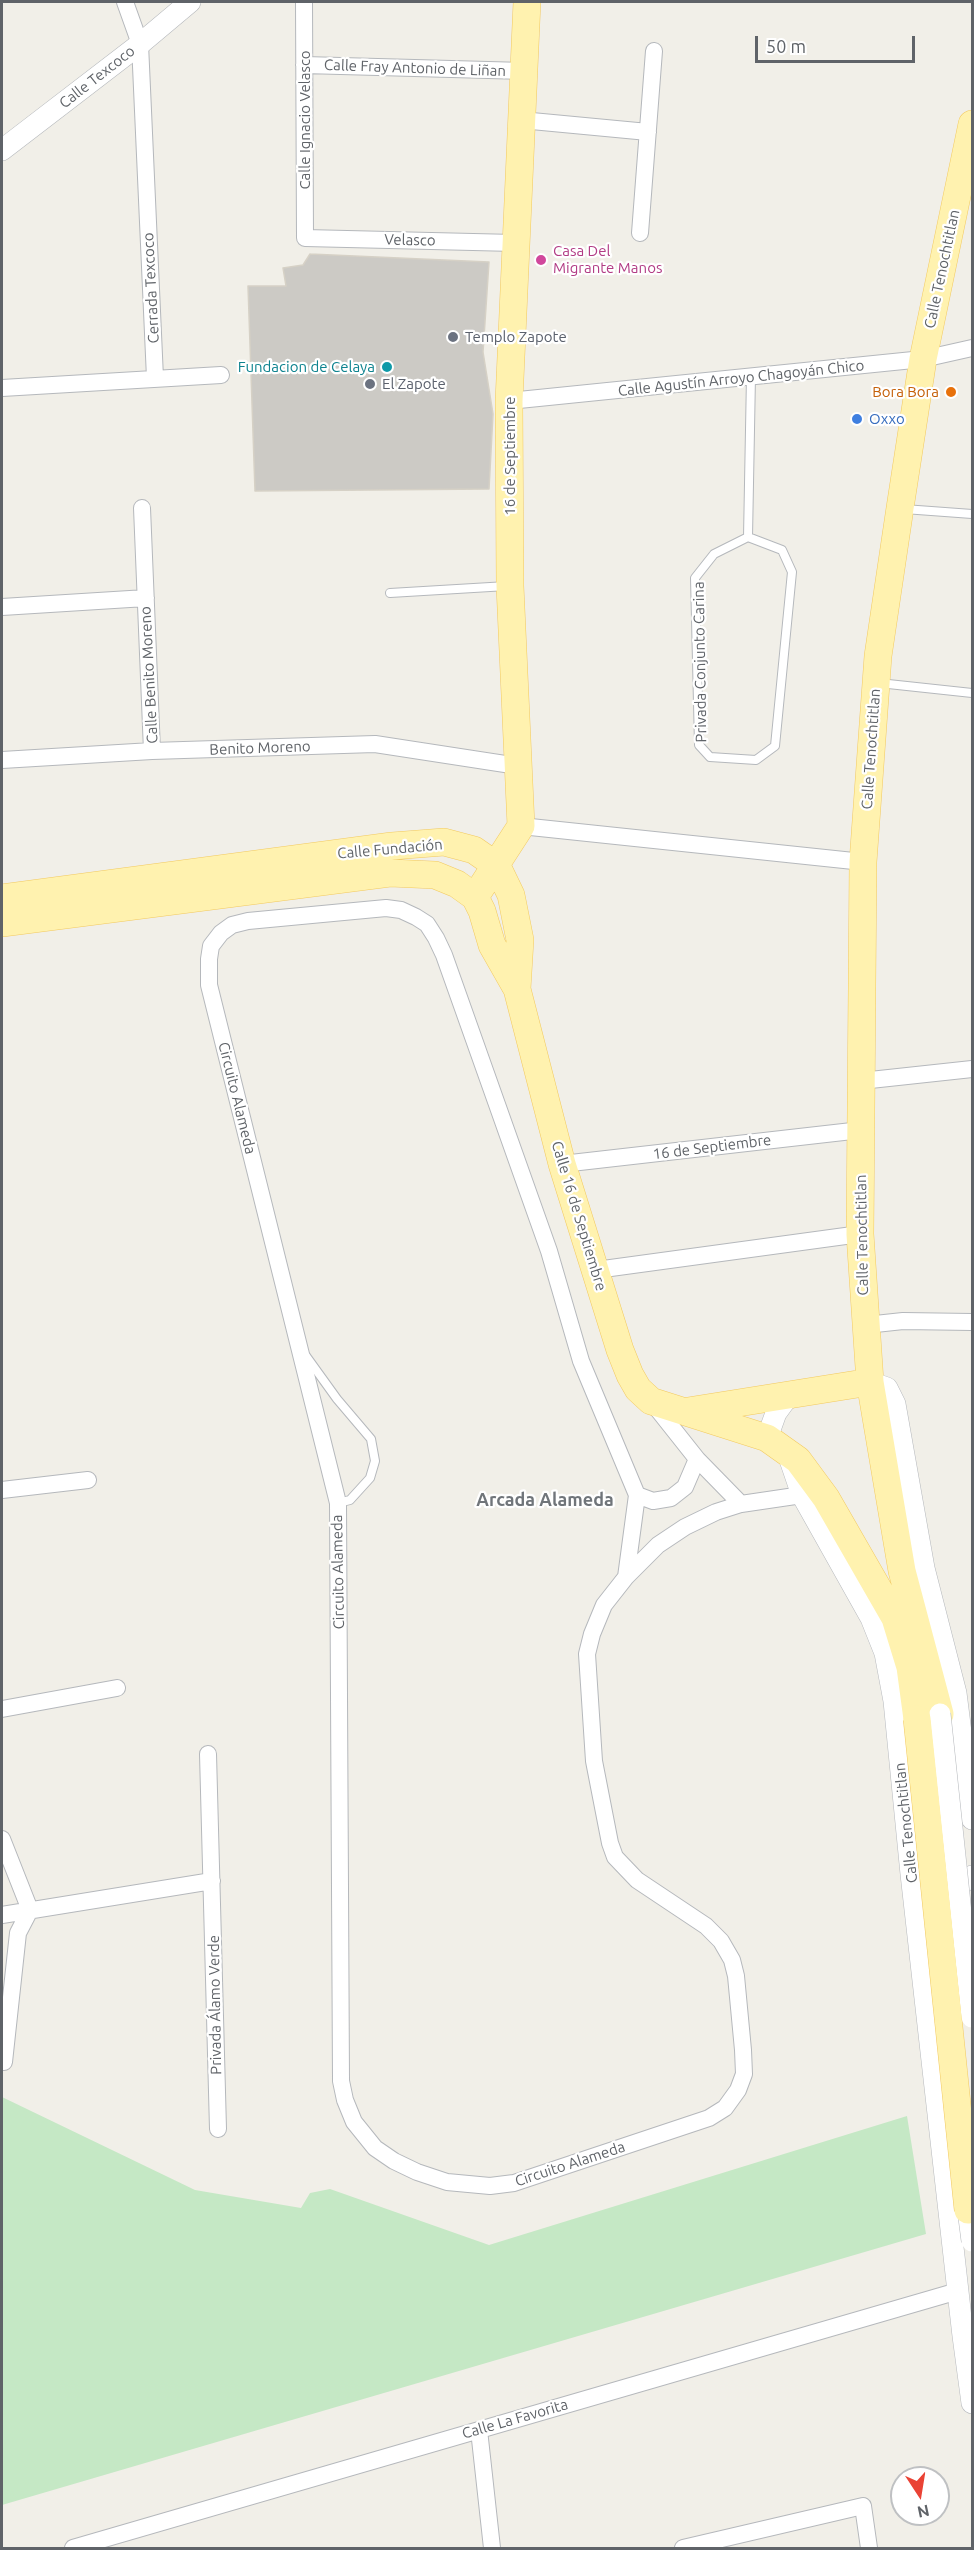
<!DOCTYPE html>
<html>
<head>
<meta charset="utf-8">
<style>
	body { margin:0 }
	#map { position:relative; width:974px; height:2550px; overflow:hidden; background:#f1efe8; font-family:Ubuntu,sans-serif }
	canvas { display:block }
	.frame { position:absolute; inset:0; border:3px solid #5f6368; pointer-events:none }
	.north { position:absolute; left:890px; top:2466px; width:60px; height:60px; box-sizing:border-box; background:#fff; border:2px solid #bfc1c3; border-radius:50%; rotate:168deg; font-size:16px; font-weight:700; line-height:24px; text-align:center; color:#5f6368 }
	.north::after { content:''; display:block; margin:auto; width:21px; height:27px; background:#ea4335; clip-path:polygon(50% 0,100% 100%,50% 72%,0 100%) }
	.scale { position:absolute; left:755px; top:36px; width:160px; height:27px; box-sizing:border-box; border:3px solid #5f6368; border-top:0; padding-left:8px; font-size:18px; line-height:21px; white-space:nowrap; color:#5f6368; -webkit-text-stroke:4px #fff; paint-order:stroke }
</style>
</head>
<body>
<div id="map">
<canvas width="974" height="2550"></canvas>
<div class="frame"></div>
<div class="north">N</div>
<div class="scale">50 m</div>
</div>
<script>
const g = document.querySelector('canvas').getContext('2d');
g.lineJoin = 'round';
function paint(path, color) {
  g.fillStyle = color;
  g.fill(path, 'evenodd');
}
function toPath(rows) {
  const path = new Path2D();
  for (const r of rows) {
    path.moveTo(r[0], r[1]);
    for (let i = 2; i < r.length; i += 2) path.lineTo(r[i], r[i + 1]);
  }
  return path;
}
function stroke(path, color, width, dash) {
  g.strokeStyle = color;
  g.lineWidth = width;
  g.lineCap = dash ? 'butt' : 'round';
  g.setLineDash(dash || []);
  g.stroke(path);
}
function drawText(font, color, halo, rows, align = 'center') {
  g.font = font + ' Ubuntu,sans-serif';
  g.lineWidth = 4.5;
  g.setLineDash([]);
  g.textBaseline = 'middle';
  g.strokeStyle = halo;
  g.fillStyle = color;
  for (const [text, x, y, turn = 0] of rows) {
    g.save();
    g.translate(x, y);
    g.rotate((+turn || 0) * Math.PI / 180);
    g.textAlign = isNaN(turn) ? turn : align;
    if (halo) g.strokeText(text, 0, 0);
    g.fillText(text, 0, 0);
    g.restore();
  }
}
paint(toPath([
	[2,2097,195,2190,301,2208,310,2193,330,2189,489,2245,907,2116,926,2234,2,2505]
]), '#c5e8c5');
const building = toPath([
	[310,254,489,262,483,352,493,414,489,489,255,491,248,286,286,286,283,268,303,265,310,254]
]);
paint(building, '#cccac5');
stroke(building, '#d6d1c6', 1.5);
const service = toPath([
	[904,509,972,514],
	[748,537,782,550,792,572,775,746,756,760,710,757,699,745,695,578,714,554,748,537],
	[748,537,751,376],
	[390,593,507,586],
	[879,683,972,693],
	[306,1356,337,1399,371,1439,375,1461,370,1478,350,1500,338,1503]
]);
const minor = toPath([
	[125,2,140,44,155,378],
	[304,2,305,238,515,243],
	[304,65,525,71],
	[521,120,648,132],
	[640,233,654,51],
	[2,388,221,375],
	[509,401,923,359,972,348],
	[142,508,152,751],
	[2,607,146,598],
	[2,760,152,751,375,744,518,766],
	[521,826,863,862],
	[861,1081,972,1069],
	[562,1164,861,1130],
	[596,1270,860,1234],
	[866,1325,903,1321,972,1322],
	[697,1459,741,1504],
	[2,1490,88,1480],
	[637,1495,653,1501,671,1498,685,1487,697,1459,651,1401],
	[626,1577,637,1495,581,1361,549,1251,444,955,436,938,427,924,416,917,401,910,386,908,248,921,232,925,221,933,211,946,209,959,209,985,338,1503,341,2081,345,2100,354,2122,375,2148,394,2161,417,2172,447,2182,490,2186,514,2183,709,2118,725,2108,738,2090,744,2074,743,2050,736,1976,732,1960,721,1941,706,1926,637,1880,615,1857,610,1843,594,1761,587,1654,592,1634,604,1605,626,1577,658,1545,685,1527,716,1512,741,1504,802,1495,814,1497],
	[2,1709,117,1688],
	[208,1754,218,2129],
	[2,1839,30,1910,18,1933,4,2062],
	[2,1915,212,1881],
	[479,2430,492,2548],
	[73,2548,958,2291],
	[683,2548,863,2506,869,2548]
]);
const tertiary = toPath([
	[2,150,140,44,190,2],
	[870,1382,887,1388,895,1404,924,1568,956,1693,972,1819],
	[767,1438,776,1413,784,1402,793,1394],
	[788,1454,802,1495,871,1618,885,1653,894,1701,911,1874,963,2336,972,2403],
	[946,1894,972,1876]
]);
const primary = toPath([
	[475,897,521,826,510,586,509,401,527,2],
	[2,898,392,846,444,842,474,850,497,866,511,895,520,940,517,989],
	[2,923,390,873,435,875,457,884,475,897,482,911,492,945,517,989,562,1164,620,1350,630,1375,638,1389,651,1401,767,1438,798,1460,826,1498,895,1618,910,1667,917,1719],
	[688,1411,870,1382],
	[940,1714,902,1571,870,1382,860,1234,863,862,878,656,900,508,923,359,972,124]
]);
stroke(service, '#b5b8bc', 10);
stroke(minor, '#b5b8bc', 18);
stroke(tertiary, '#b5b8bc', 22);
stroke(primary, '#f2c960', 28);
stroke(service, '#fff', 8);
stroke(minor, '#fff', 16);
stroke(tertiary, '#fff', 21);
stroke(primary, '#fff2af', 27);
const tertiaryBridge = toPath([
	[940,1714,972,2017],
	[968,2210,972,2241]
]);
const primaryBridge = toPath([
	[917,1719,968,2210]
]);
stroke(tertiaryBridge, '#b5b8bc', 22, []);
stroke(primaryBridge, '#f2c960', 28, []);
stroke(tertiaryBridge, '#fff', 21);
stroke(primaryBridge, '#fff2af', 27);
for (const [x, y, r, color] of [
	[541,260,6,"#d1479c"],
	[453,337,6,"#6b7280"],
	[387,367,6,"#0f9aa8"],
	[370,384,6,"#6b7280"],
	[951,392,6,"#e8710a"],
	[857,419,6,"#3f7fe0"]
]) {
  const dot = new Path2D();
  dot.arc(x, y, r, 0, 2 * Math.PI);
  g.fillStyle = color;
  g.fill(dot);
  stroke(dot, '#fff', 2);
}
drawText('15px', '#5f6368', '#fff', [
	["Calle Fray Antonio de Liñan",415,68,2],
	["Calle Texcoco",97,77,-38],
	["Calle Ignacio Velasco",305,120,-90],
	["Velasco",410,240,1],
	["Calle Tenochtitlan",942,269,-78],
	["Cerrada Texcoco",151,288,-93],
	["Calle Agustín Arroyo Chagoyán Chico",741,378,-6],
	["16 de Septiembre",510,456,-90],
	["Privada Conjunto Carina",700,662,-91],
	["Calle Benito Moreno",149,675,-93],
	["Benito Moreno",260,748,-2],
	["Calle Tenochtitlan",871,749,-86],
	["Calle Fundación",390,849,-5],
	["Circuito Alameda",237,1098,76],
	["16 de Septiembre",712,1147,-7],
	["Calle 16 de Septiembre",579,1216,73],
	["Calle Tenochtitlan",862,1235,-91],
	["Circuito Alameda",338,1572,-91],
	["Calle Tenochtitlan",906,1823,-96],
	["Privada Álamo Verde",215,2005,-91],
	["Circuito Alameda",570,2164,-18],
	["Calle La Favorita",515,2419,-16]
]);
drawText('15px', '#b23c85', '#fff', [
	["Casa Del",553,251],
	["Migrante Manos",553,268]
], 'left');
drawText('15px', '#5b616d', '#fff', [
	["Templo Zapote",465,337],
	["El Zapote",382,384]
], 'left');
drawText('15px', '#0d838f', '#fff', [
	["Fundacion de Celaya",375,367]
], 'right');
drawText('15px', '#c56008', '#fff', [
	["Bora Bora",939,392]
], 'right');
drawText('15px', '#366cbe', '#fff', [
	["Oxxo",869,419]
], 'left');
drawText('bold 18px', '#70757a', '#fff', [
	["Arcada Alameda",545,1500]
]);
</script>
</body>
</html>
